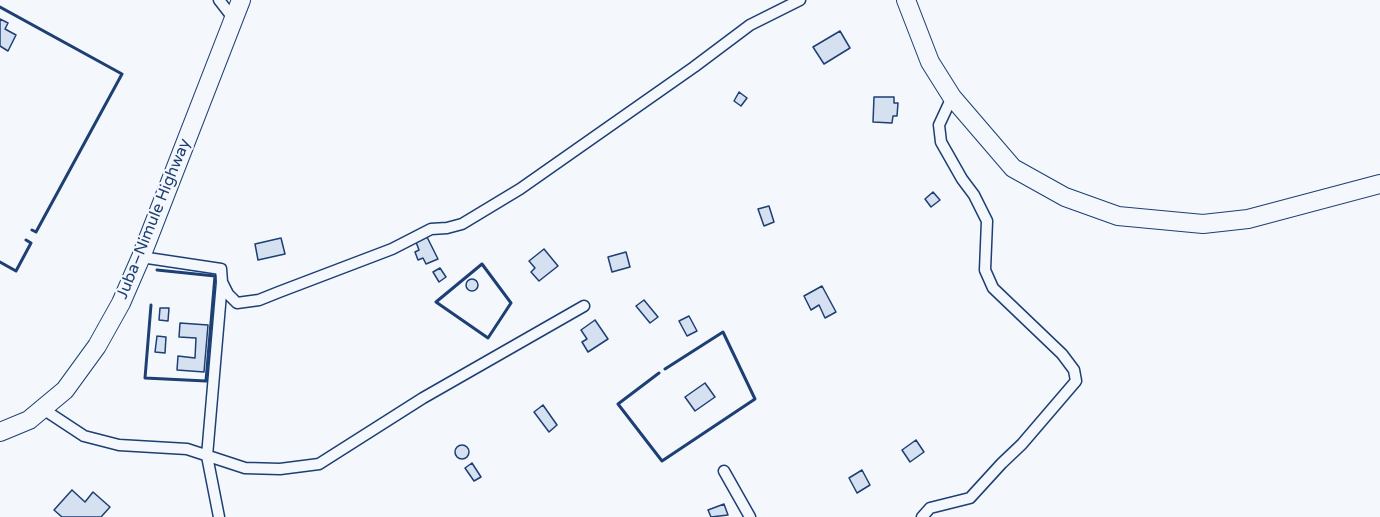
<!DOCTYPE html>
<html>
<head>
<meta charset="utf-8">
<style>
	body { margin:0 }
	canvas { display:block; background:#f4f7fb }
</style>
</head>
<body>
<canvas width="1380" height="517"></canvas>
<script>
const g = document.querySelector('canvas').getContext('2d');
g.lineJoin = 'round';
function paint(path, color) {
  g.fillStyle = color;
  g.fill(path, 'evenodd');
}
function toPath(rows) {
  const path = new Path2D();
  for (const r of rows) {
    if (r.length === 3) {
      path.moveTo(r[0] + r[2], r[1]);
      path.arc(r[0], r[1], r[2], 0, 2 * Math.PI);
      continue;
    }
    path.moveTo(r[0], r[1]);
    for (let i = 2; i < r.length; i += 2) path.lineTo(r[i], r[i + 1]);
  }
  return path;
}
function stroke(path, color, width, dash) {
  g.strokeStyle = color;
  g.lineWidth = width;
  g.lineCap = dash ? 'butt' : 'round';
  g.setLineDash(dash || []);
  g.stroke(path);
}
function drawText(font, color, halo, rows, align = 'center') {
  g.font = font + ' "Varela Round",sans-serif';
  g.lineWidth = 4.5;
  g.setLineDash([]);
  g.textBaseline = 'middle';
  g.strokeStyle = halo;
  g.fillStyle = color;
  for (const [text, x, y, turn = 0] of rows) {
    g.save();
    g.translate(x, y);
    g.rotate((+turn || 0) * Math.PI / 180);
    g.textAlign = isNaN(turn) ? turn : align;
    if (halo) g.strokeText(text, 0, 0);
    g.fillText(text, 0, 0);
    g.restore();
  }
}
const building = toPath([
	[0,19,8,23,5,29,16,35,8,51,0,46,0,19],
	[840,31,850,48,824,64,813,47,840,31],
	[739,92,747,98,741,106,734,101,739,92],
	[874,97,894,97,894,103,898,103,897,116,893,116,892,123,873,122,874,97],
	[933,192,940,200,931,207,925,199,933,192],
	[769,206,774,222,764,226,758,209,769,206],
	[427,237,438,259,426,264,423,258,418,260,415,252,419,250,416,242,427,237],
	[281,238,285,254,258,260,255,244,281,238],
	[544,249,558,266,539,281,531,272,535,268,529,261,544,249],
	[626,252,630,267,612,272,608,257,626,252],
	[440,268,446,277,439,282,433,272,440,268],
	[472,285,6],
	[822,286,836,312,825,318,819,305,811,310,804,296,822,286],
	[644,300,658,317,650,323,636,306,644,300],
	[160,308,169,308,168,321,159,320,160,308],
	[689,316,697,331,687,336,679,321,689,316],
	[595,320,608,339,588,352,582,342,587,339,581,330,595,320],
	[180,323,208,325,204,372,177,370,178,356,195,358,196,338,179,337,180,323],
	[157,336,166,337,165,353,155,352,157,336],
	[705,383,715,397,695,411,685,397,705,383],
	[543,405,557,425,549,432,534,412,543,405],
	[916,440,924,452,910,462,902,450,916,440],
	[462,452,7],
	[472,463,481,477,474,481,465,468,472,463],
	[862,470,870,485,857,493,849,478,862,470],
	[72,490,85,502,93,492,110,507,101,517,62,517,54,510,72,490],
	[724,504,728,515,711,517,708,510,724,504]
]);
paint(building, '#d5e0f0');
stroke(building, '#1d3f73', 1.5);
const minor = toPath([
	[219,0,233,18],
	[141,257,221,269,222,282,228,294,237,303,259,300,279,292,392,249,431,229,447,228,462,224,520,189,694,67,750,25,800,0],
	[43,409,84,436,119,445,187,449,245,468,280,469,319,464,423,398,584,306],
	[724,471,750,517],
	[219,517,207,456,222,282],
	[922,517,930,508,970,498,1002,463,1022,444,1076,381,1074,370,1062,354,993,288,985,270,987,221,974,195,962,179,941,142,939,125,952,97]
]);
const primary = toPath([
	[906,0,930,62,952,97,1013,168,1065,197,1118,216,1203,224,1248,219,1380,184],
	[0,432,29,420,65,390,97,346,121,303,141,257,241,0]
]);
stroke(minor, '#1d3f73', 13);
stroke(primary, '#1d3f73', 20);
stroke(minor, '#f4f7fb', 10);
stroke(primary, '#f4f7fb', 18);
stroke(toPath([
	[0,7,122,74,36,232,32,230],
	[0,262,16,271,31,243,26,240],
	[482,264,511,303,488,338,436,302,482,264],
	[151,305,145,378,206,381,215,276,157,270],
	[659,373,618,404,662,461,755,399,723,332,665,369]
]), '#1d3f73', 3);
drawText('16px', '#1d3f73', '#f4f7fb', [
	["Juba–Nimule Highway",154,219,-68]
]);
</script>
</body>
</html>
